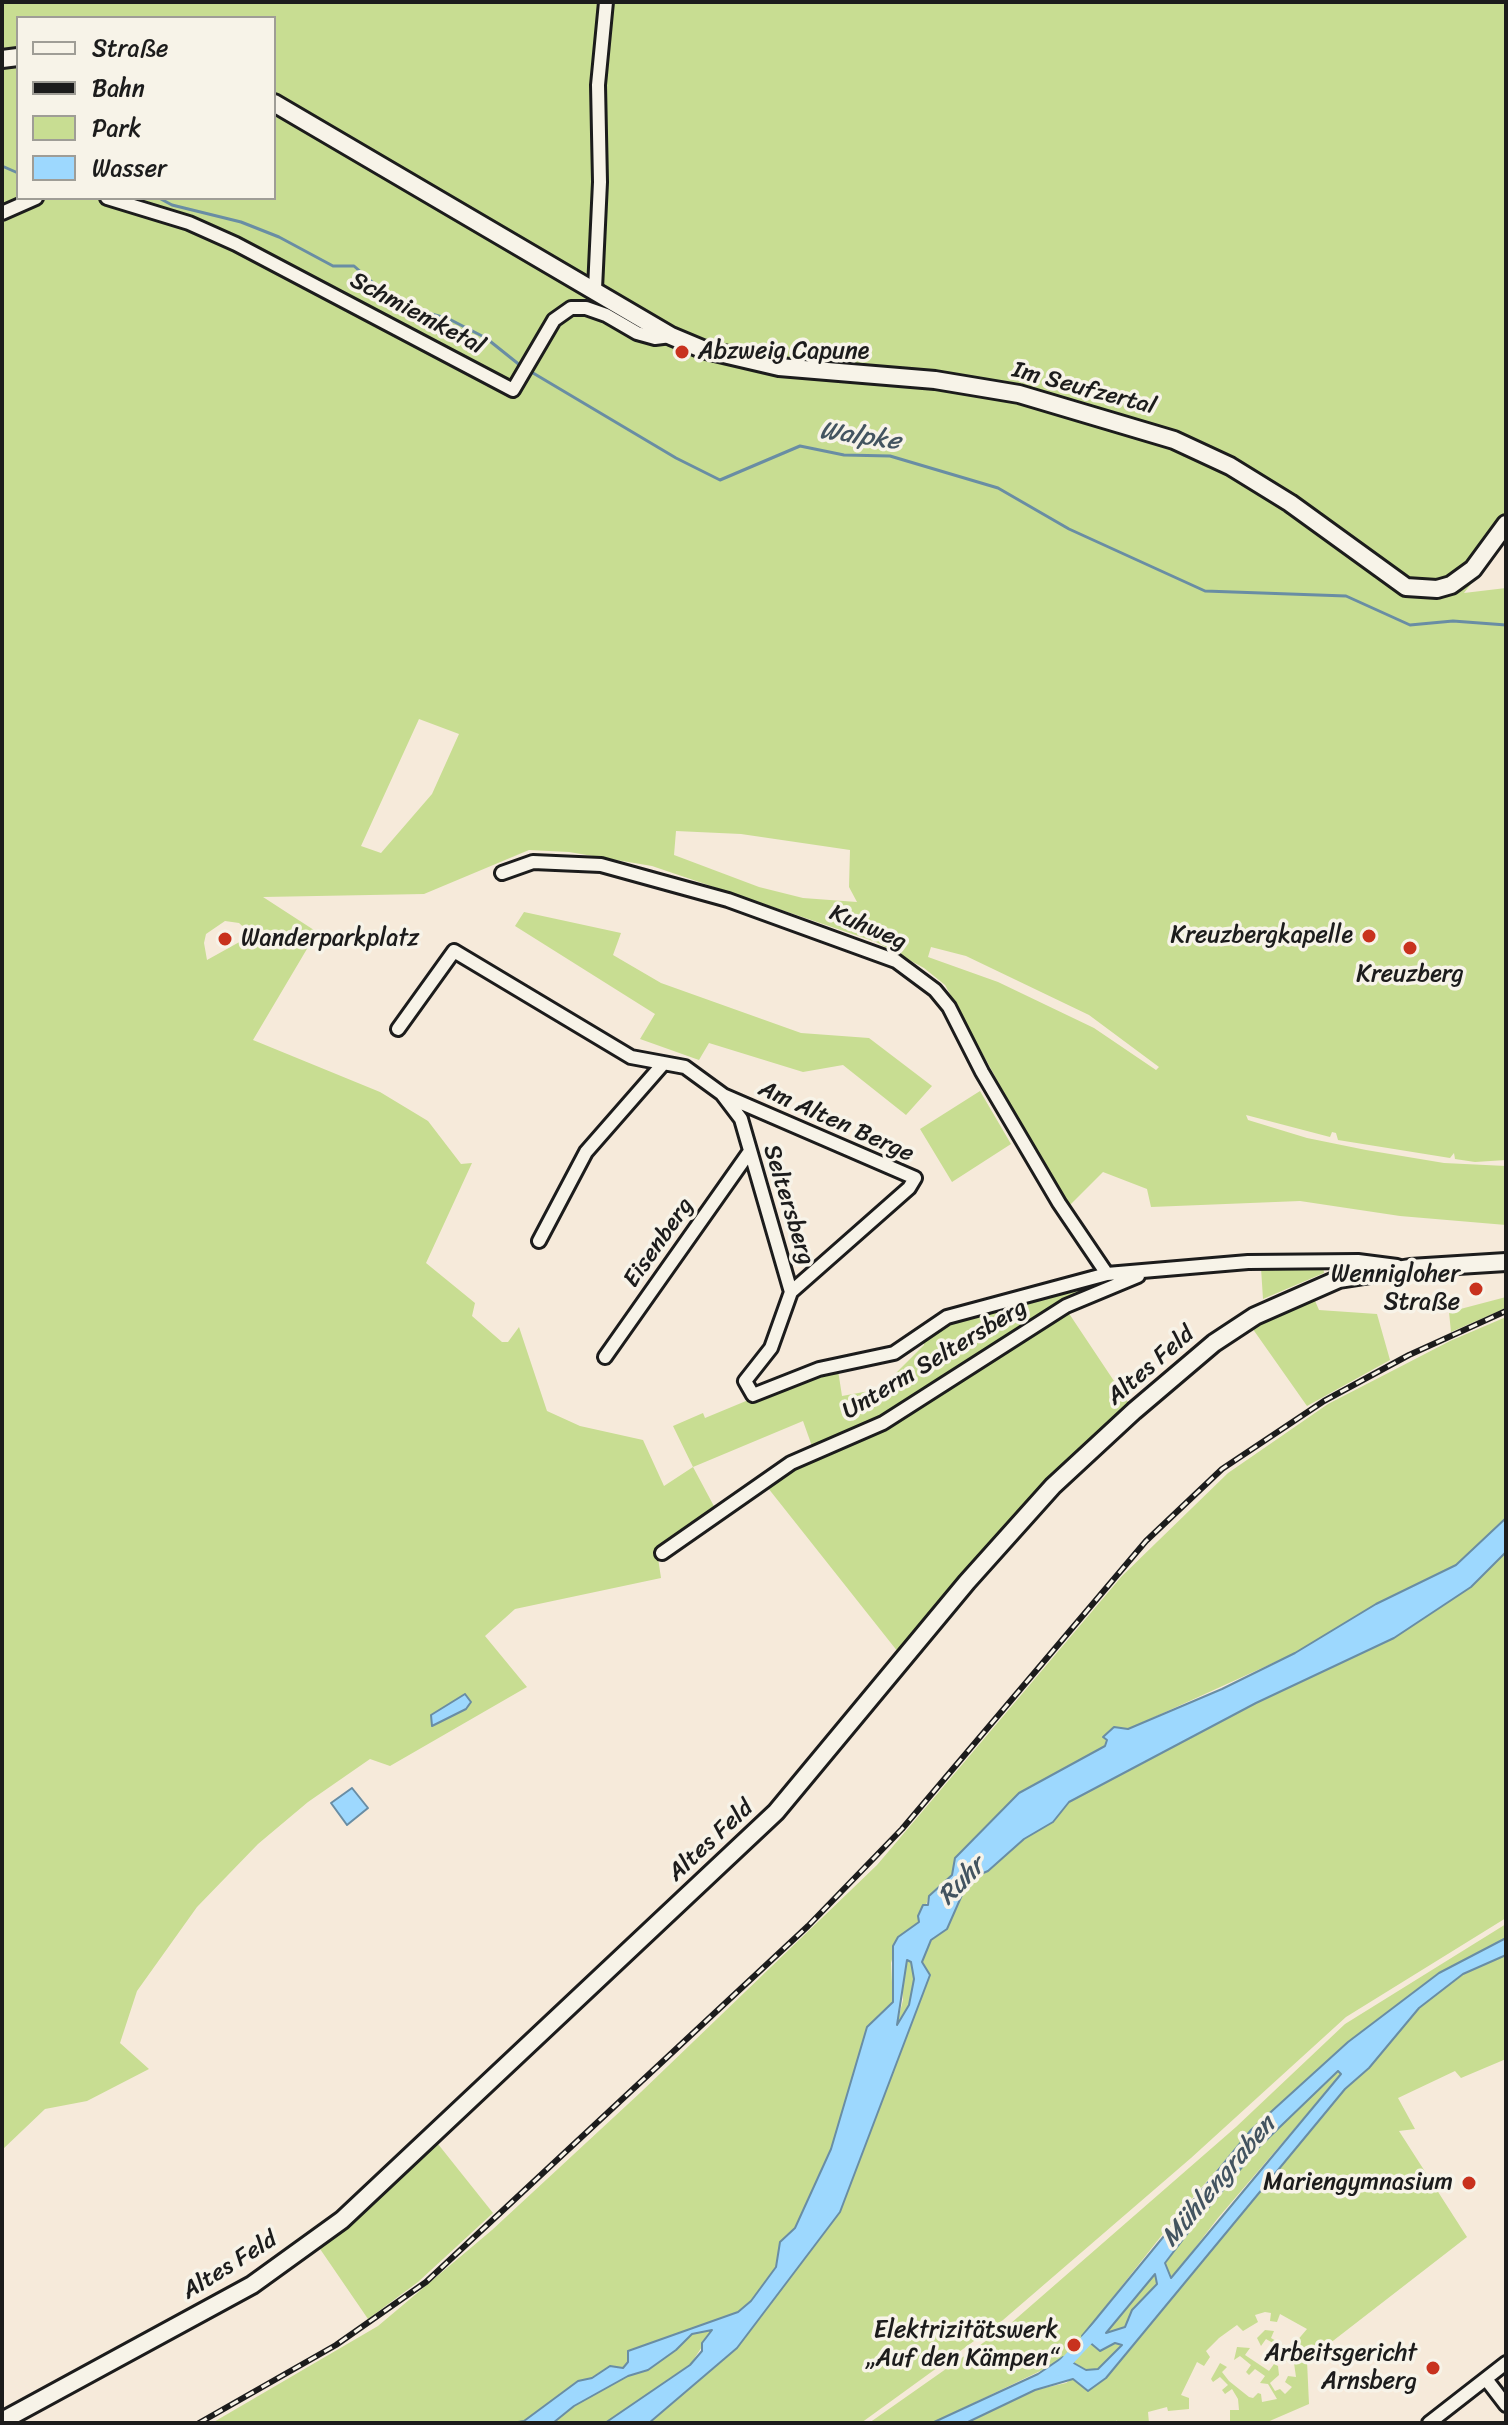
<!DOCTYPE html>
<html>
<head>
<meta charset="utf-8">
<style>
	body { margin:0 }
	#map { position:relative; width:1508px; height:2425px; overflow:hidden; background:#f6eada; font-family:Sriracha,sans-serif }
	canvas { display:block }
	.frame { position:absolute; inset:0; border:4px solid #1c1c1c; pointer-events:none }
	.legend { position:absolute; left:16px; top:16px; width:260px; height:184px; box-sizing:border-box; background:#f7f3e8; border:2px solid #9f9d96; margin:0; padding:10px 14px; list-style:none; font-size:24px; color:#1c1c1c }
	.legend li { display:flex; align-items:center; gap:16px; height:40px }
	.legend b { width:40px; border:2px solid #9f9d96 }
</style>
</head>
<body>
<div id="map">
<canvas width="1508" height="2425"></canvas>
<div class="frame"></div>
<ul class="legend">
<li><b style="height:10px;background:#f7f3e8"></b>Straße</li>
<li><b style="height:10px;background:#1c1c1c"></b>Bahn</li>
<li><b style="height:22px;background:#c8dd92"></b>Park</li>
<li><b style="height:22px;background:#9dd8fe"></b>Wasser</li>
</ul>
</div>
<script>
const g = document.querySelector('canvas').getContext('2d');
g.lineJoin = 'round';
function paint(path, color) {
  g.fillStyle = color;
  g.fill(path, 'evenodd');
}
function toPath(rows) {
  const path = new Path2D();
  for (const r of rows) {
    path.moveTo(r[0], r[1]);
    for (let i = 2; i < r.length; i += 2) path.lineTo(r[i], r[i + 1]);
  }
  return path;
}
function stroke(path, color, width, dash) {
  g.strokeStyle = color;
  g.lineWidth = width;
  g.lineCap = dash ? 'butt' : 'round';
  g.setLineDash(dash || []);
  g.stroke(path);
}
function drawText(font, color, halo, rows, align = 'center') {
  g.font = font + ' Sriracha,sans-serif';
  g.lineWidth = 7;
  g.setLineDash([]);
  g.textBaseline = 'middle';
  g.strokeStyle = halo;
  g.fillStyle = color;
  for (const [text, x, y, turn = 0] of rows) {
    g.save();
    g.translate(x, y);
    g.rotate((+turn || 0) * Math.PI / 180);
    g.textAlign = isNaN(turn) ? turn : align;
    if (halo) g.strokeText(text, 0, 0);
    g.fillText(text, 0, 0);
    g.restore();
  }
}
paint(toPath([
	[2,2,1506,2,1506,538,1464,593,1506,588,1506,1160,1475,1162,1455,1159,1454,1153,1450,1158,1338,1140,1336,1133,1332,1132,1330,1137,1246,1115,1248,1120,1307,1138,1366,1150,1444,1163,1506,1166,1506,1225,1400,1216,1300,1201,1151,1207,1147,1189,1103,1172,1070,1205,1026,1133,945,985,924,968,876,942,652,866,569,852,529,850,424,894,263,897,317,932,253,1040,380,1092,428,1121,461,1164,472,1163,426,1263,475,1303,472,1316,502,1342,508,1342,519,1327,547,1411,580,1426,643,1440,664,1486,693,1467,673,1426,703,1413,705,1418,746,1401,762,1400,791,1383,838,1370,842,1396,880,1389,924,1345,923,1337,945,1323,1112,1280,892,1414,813,1449,803,1421,693,1467,716,1510,657,1551,661,1578,515,1609,485,1636,527,1687,390,1766,370,1759,308,1802,258,1844,197,1907,137,1991,120,2043,149,2069,87,2101,45,2109,2,2150],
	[18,18,274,18,274,198,18,198],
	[419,719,459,734,432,794,381,853,361,846],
	[676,831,741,834,850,850,849,887,857,902,803,898,759,887,674,855],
	[225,921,239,923,252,935,207,960,204,943,206,934],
	[931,947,966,956,1089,1015,1159,1067,1156,1070,1094,1028,998,982,928,957],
	[524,912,621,933,613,955,661,983,801,1033,869,1038,932,1086,906,1115,843,1065,803,1072,709,1043,699,1060,640,1039,655,1014,515,926],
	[980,1091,1011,1144,952,1182,920,1129],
	[1323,1265,1324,1273,1263,1299,1261,1268],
	[1313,1296,1319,1310,1377,1314,1390,1360,1307,1406,1250,1325],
	[1506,1297,1506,1308,1451,1332,1449,1312],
	[1066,1309,1134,1411,985,1550,898,1652,768,1488,796,1469,907,1417,971,1370,1027,1340],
	[1506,1317,1506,1518,1456,1565,1376,1604,1295,1653,1128,1729,1114,1727,1106,1746,1019,1793,955,1858,952,1875,929,1896,920,1922,898,1937,891,1963,893,2002,867,2027,831,2149,795,2228,780,2242,776,2267,751,2301,738,2312,629,2351,628,2362,623,2369,610,2366,592,2378,578,2381,524,2421,212,2423,378,2326,492,2230,641,2092,877,1865,1122,1576,1228,1473,1328,1404,1450,1341],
	[1506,1552,1506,1918,1346,2017,1191,2158,1003,2320,861,2423,649,2423,737,2348,840,2212,930,1975,922,1962,931,1940,947,1929,969,1879,988,1871,1024,1839,1053,1822,1069,1802,1256,1703,1394,1638,1471,1587],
	[1506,1924,1506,1938,1440,1973,1349,2042,1370,2066,1419,2008,1463,1974,1506,1955,1506,2059,1461,2078,1455,2071,1398,2098,1415,2129,1399,2131,1467,2237,1307,2361,1309,2404,1265,2423,1230,2422,1230,2410,1239,2410,1238,2399,1232,2389,1225,2394,1222,2390,1228,2385,1220,2377,1213,2382,1211,2379,1220,2363,1227,2367,1222,2372,1229,2381,1249,2397,1253,2398,1258,2393,1261,2394,1262,2402,1277,2399,1268,2384,1260,2383,1265,2376,1255,2369,1249,2375,1246,2372,1251,2365,1240,2356,1234,2360,1237,2347,1250,2348,1245,2355,1269,2371,1274,2364,1278,2366,1279,2375,1270,2383,1275,2391,1280,2389,1285,2394,1292,2387,1285,2382,1288,2376,1296,2377,1293,2356,1286,2362,1283,2359,1287,2351,1266,2339,1261,2346,1257,2338,1265,2330,1274,2331,1271,2338,1290,2349,1307,2329,1280,2314,1277,2322,1270,2321,1271,2313,1265,2312,1255,2315,1258,2322,1243,2331,1237,2325,1219,2338,1206,2351,1210,2357,1204,2366,1197,2362,1181,2395,1189,2398,1189,2409,1168,2411,1167,2407,1148,2412,1149,2423,1120,2423,1116,2420,1118,2423,966,2423,1035,2390,1066,2383,1085,2370,1059,2362,932,2423,869,2423,1010,2324,1236,2127,1345,2024],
	[1348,2043,1369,2068,1345,2089,1106,2378,1085,2370,1098,2370,1122,2345,1115,2343,1100,2351,1083,2335,1177,2216,1251,2130],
	[907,1960,911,1962,914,1979,909,2005,896,2028,903,2000,902,1979],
	[1338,2071,1342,2073,1218,2218,1171,2279,1165,2263,1197,2221,1258,2148],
	[438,2144,493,2213,418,2282,368,2319,318,2246],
	[1155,2274,1157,2284,1132,2310,1125,2327,1105,2334],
	[713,2330,690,2365,624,2413,605,2423,553,2423,574,2406,628,2376,648,2370,676,2350,692,2334]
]), '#c8dd92');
const water = toPath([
	[1506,1518,1506,1552,1471,1587,1394,1638,1256,1703,1069,1802,1053,1822,1024,1839,988,1871,969,1879,947,1929,931,1940,922,1962,930,1975,840,2212,737,2348,649,2423,605,2423,690,2365,702,2351,702,2343,712,2330,692,2334,676,2350,648,2370,628,2376,574,2406,553,2423,512,2423,524,2421,578,2381,592,2378,610,2366,623,2368,628,2362,628,2351,738,2312,751,2301,776,2267,780,2242,795,2228,831,2149,867,2027,893,2002,893,1946,898,1937,919,1922,918,1916,923,1905,928,1905,929,1896,952,1875,955,1858,1019,1793,1105,1746,1107,1740,1103,1737,1114,1727,1128,1729,1222,1689,1295,1653,1376,1604,1456,1565,1506,1518],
	[907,1960,911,1962,914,1979,909,2005,897,2025,907,1960],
	[465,1694,471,1702,466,1709,432,1726,431,1715,465,1694],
	[352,1788,368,1808,347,1825,331,1803,352,1788],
	[1506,1938,1506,1955,1463,1974,1419,2008,1369,2068,1345,2089,1106,2378,1088,2391,1073,2379,1035,2390,966,2423,932,2423,1038,2374,1063,2357,1086,2370,1098,2369,1122,2345,1115,2343,1100,2351,1082,2336,1251,2130,1348,2042,1439,1973,1506,1938],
	[1338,2071,1341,2074,1171,2278,1165,2263,1197,2221,1258,2148,1338,2071],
	[1155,2274,1157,2284,1132,2310,1125,2327,1106,2333,1155,2274]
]);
paint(water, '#9dd8fe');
stroke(water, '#698da4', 2);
stroke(toPath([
	[2,166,18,173],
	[159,198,172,205,241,222,279,237,333,266,354,266,397,304,449,319,486,338,521,366],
	[528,370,676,458,720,480,800,446,844,455,890,456,998,488,1069,529,1205,591,1346,596,1410,625,1453,621,1506,625]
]), '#698da4', 3);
stroke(toPath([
	[1059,2370,1098,2328]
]), '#9dd8fe', 12);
const minor = toPath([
	[107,198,189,223,236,244,513,390,554,320,571,308,586,308,606,315,637,333,655,338,671,336],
	[2,213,36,198],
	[595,289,600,182,598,85,606,2],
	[502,873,533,862,601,865,728,900,896,961,935,990,949,1007,982,1072,1059,1203,1107,1274],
	[398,1029,454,951,631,1057,685,1067,722,1094,741,1119,791,1292,771,1348,745,1381,753,1395,819,1369,894,1353,947,1317,1107,1274,1248,1262,1358,1261,1397,1266],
	[723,1095,915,1178,909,1188,791,1292],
	[539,1241,586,1152,663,1064],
	[605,1357,748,1154],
	[662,1553,791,1463,883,1423,1066,1306,1138,1276],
	[1486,2379,1506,2405],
	[1429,2423,1506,2363]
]);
const major = toPath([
	[2,59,18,57],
	[274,103,671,336,702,349,779,367,935,380,1019,394,1174,440,1230,466,1290,503,1406,587,1437,589,1451,585,1473,569,1506,524],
	[2,2421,252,2285,342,2220,776,1812,967,1582,1053,1486,1134,1411,1214,1343,1255,1316,1339,1279,1410,1268,1506,1262]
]);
stroke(minor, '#1c1c1c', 18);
stroke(major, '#1c1c1c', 22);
stroke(minor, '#f7f3e8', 12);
stroke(major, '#f7f3e8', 16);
const rail = toPath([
	[199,2423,336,2345,426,2282,808,1926,902,1829,1146,1541,1222,1469,1324,1401,1409,1355,1506,1311]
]);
stroke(rail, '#1c1c1c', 6);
stroke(rail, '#f7f3e8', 3, [9]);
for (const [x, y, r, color] of [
	[682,352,8,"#c8321e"],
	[1369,936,8,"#c8321e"],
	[225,939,8,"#c8321e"],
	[1410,948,8,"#c8321e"],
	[1476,1289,8,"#c8321e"],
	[1469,2183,8,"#c8321e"],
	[1074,2345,8,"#c8321e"],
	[1433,2368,8,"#c8321e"]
]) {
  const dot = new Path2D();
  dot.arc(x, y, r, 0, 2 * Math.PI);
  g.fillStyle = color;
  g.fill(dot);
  stroke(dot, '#f7f3e8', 3);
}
drawText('24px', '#1c1c1c', '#f7f3e8', [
	["Schmiemketal",417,314,28],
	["Im Seufzertal",1084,389,15],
	["Kuhweg",868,928,23],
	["Am Alten Berge",836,1122,24],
	["Seltersberg",788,1205,73],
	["Eisenberg",659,1243,-55],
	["Unterm Seltersberg",935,1360,-31],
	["Altes Feld",1151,1366,-41],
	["Altes Feld",711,1841,-43],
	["Altes Feld",230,2266,-32]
]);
drawText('24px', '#1c1c1c', '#f7f3e8', [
	["Abzweig Capune",698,352,"left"],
	["Kreuzbergkapelle",1353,936],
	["Wanderparkplatz",241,939,"left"],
	["Kreuzberg",1410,975,"center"],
	["Wennigloher",1460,1275],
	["Straße",1460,1303],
	["Mariengymnasium",1453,2183],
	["Elektrizitätswerk",1058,2331],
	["„Auf den Kämpen“",1058,2359],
	["Arbeitsgericht",1417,2354],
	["Arnsberg",1417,2382]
], 'right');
drawText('italic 26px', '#435460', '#f7f3e8', [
	["Walpke",860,437,8],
	["Ruhr",962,1882,-46],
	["Mühlengraben",1219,2182,-50]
]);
</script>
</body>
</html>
